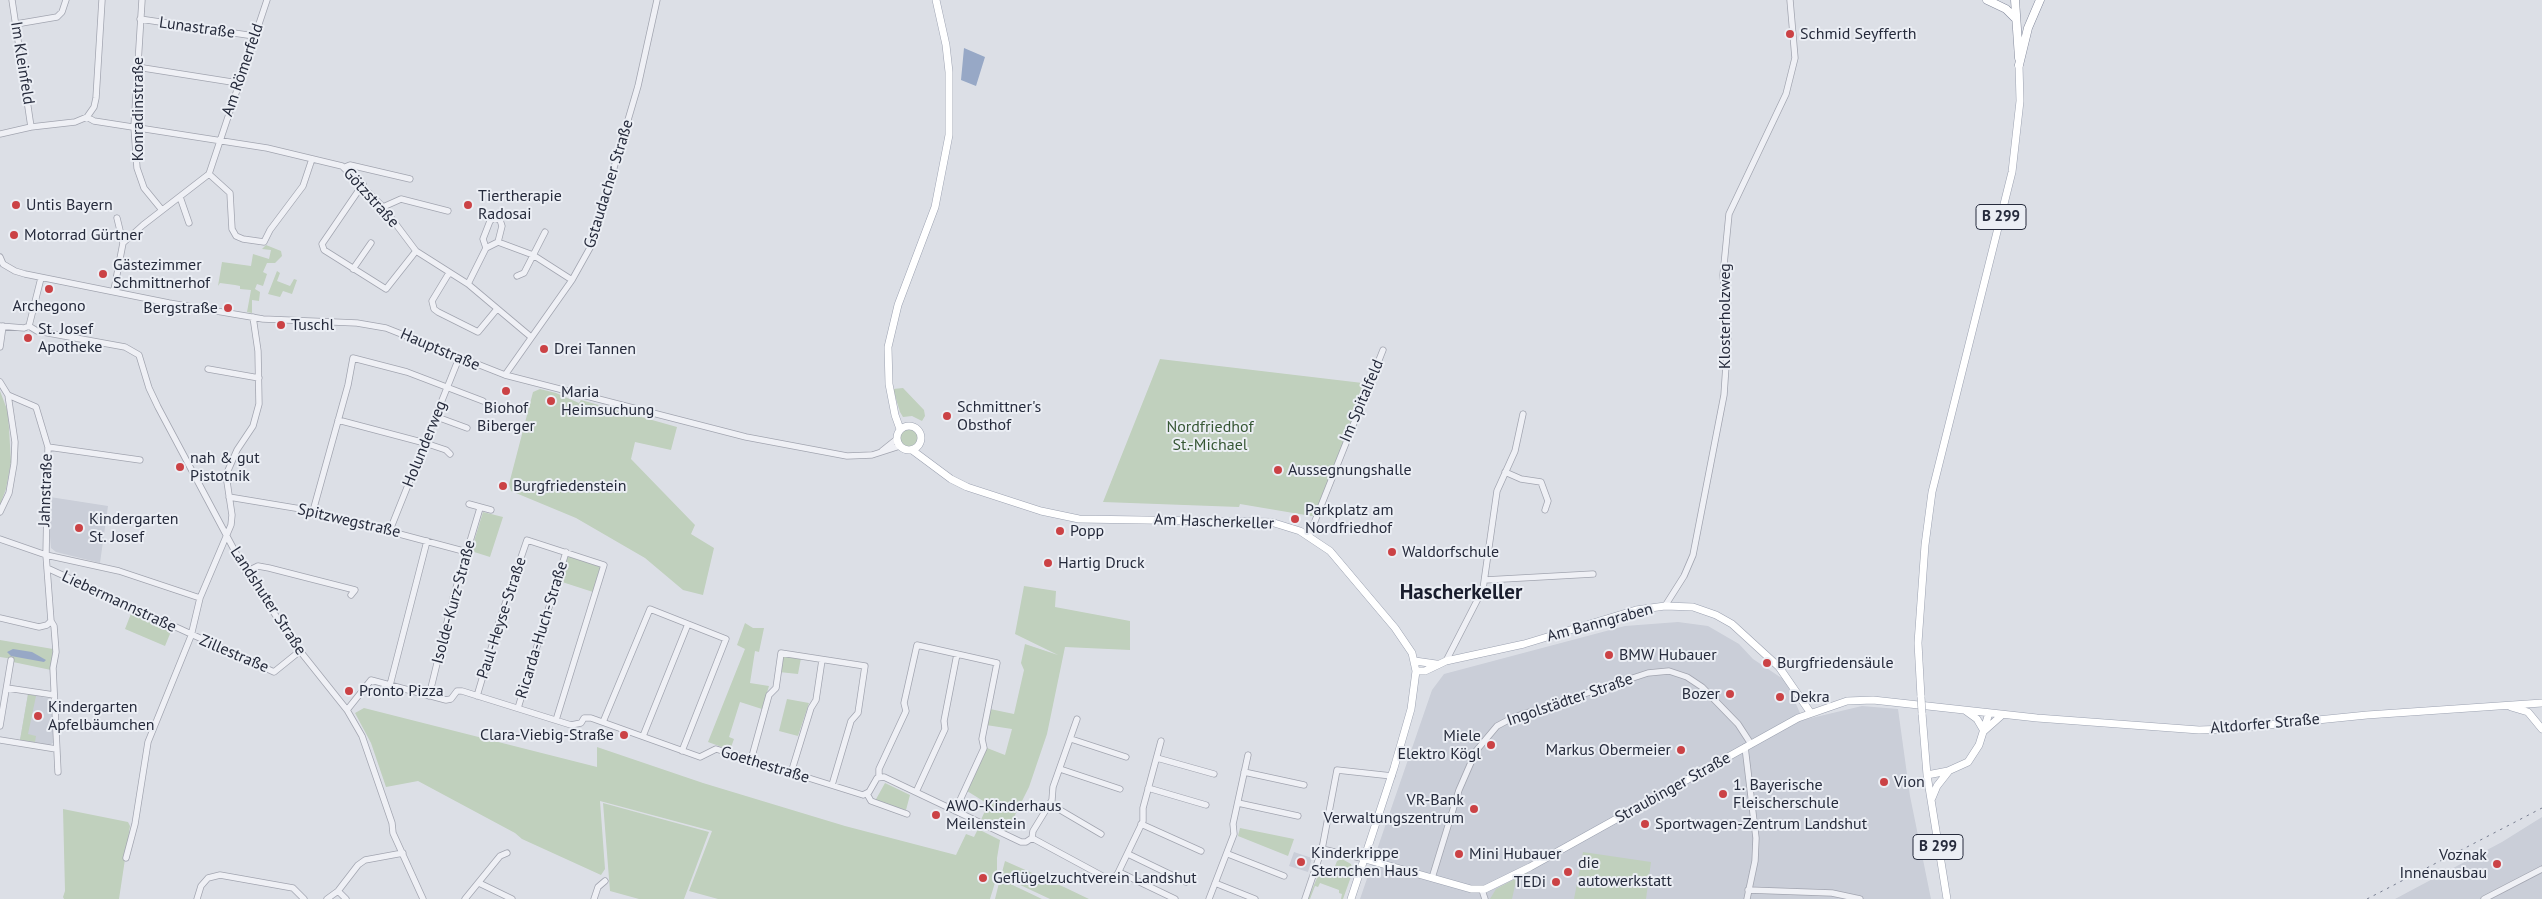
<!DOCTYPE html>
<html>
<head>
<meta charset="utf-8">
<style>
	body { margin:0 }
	canvas { display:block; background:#dcdfe6 }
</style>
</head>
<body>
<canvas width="2542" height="899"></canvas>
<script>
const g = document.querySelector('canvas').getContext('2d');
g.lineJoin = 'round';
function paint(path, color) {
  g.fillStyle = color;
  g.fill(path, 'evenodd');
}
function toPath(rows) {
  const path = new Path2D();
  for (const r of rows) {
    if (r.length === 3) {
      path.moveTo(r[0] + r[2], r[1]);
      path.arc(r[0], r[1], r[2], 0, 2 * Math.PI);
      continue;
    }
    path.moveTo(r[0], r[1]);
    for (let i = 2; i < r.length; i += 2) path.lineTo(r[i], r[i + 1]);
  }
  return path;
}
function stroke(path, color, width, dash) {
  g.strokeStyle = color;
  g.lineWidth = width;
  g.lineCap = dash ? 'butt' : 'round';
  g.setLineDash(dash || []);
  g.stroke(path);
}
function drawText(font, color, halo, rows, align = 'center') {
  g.font = font + ' "PT Sans",sans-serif';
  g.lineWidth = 4;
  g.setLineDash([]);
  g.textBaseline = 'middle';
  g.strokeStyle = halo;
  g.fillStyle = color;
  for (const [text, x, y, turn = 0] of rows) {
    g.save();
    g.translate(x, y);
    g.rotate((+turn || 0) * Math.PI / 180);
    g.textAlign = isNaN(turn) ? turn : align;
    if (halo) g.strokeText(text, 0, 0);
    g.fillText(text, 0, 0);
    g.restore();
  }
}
paint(toPath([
	[50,497,108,506,100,563,56,552,51,548,49,525],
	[1678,622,1708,626,1739,644,1753,659,1786,681,1803,720,1862,706,1898,709,1910,796,1931,899,1360,899,1432,690,1444,674,1625,626],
	[28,694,52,699,54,742,50,745,20,740],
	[2542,817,2542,899,2395,899,2502,842],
	[1294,852,1312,858,1308,872,1289,866]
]), '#caced8');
paint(toPath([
	[266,245,281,251,282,256,275,263,267,263,263,272,267,274,263,286,257,284,255,289,260,292,259,301,252,300,252,313,247,312,251,290,240,289,240,286,235,285,220,283,218,286,222,262,251,266,253,254,269,259,271,250,262,249],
	[277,271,280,273,277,281,290,286,294,279,297,280,292,294,283,291,280,297,268,294],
	[1160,359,1371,384,1317,517,1240,504,1239,507,1103,502],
	[903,388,924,410,925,416,922,421,912,416,903,417,900,412,893,389],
	[540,389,556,393,579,403,581,400,677,427,671,450,635,442,631,459,695,525,691,534,714,548,703,595,683,590,645,558,576,518,511,491,509,484,533,392],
	[0,391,8,412,11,462,6,489,0,505],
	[909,438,10],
	[483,512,503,517,490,557,471,551],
	[568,555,601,567,593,592,559,581],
	[1024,586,1056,591,1055,607,1130,621,1130,650,1065,647,1047,734,1029,787,1007,831,981,820,988,804,967,791,987,748,1005,755,1012,729,986,725,990,709,1014,714,1024,670,1021,663,1025,644,1058,655,1015,634],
	[132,611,172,629,165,646,125,629],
	[745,623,753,628,764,628,759,652,755,651,750,683,769,686,762,709,740,702,729,737,734,739,730,750,708,742,745,649,737,645],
	[0,640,53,649,51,670,13,662,13,659,0,657],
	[783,657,801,658,798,674,779,672],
	[28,694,36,696,28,734,36,736,35,742,20,740],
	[787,699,809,703,798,736,779,731],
	[364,708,597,767,597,747,703,783,845,826,956,855,966,834,974,837,978,829,1000,840,997,858,997,876,990,899,718,899,689,891,712,831,600,801,605,869,601,875,522,839,515,833,418,781,386,787,371,743,355,713],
	[885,783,910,795,906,810,875,801],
	[603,803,709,832,684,899,639,899,610,891],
	[63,809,128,822,130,826,119,899,64,899,63,897,65,891],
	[1240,828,1294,839,1288,856,1238,836],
	[1583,852,1651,862,1646,899,1574,899],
	[1342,859,1351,864,1353,871,1343,899,1341,899,1342,894,1339,893,1339,890,1320,883,1318,887,1315,886,1310,899,1308,899,1319,873,1331,877,1337,861],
	[1005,861,1064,887,1089,899,1050,899,1001,876],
	[1526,873,1528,874,1529,876,1527,874,1519,879,1520,882,1516,881,1512,899,1490,899,1496,889],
	[1000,879,1042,899,995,899]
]), '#c0d0bd');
paint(toPath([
	[964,48,985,57,976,86,961,80],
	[13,649,32,652,46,660,44,662,11,656,7,652]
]), '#97a8c6');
const minor = toPath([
	[12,0,31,127],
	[142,0,134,127,137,168,144,188,162,210],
	[140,19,254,36],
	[16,24,57,17,62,12,66,0],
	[137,67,238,83],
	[87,117,94,121,267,148,342,166,383,207,416,251,468,284,531,337],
	[0,134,31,127,75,122,87,117,94,107,96,98,102,0],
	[345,167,350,165,410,179],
	[209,174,230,193,232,229,236,236,243,239,264,242,270,230,303,186,312,159],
	[363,184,322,244,324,250,386,289,416,251],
	[180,197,189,223],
	[383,207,401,199,448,211],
	[498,242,533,255,572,280],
	[123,243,143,225,209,174,267,0],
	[0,257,3,264,15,271,25,274,169,303,263,319,357,323,386,328,505,375,746,437,847,456,872,455,900,446],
	[353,269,371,243],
	[449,273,432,301,434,309,438,312,478,332,497,309],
	[517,276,524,273,545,232],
	[468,284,486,248,498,242,502,226,500,220,494,218,490,221,483,239,486,248],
	[114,290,123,243,117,218],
	[0,326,24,328,29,326,41,278],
	[29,326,37,331,125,347,139,355,149,388,158,407,246,572,300,651,347,710,362,736,392,823,393,833,423,899],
	[0,347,3,326],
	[208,369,259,378],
	[505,375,572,280,591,246,638,86,657,0],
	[0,382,8,395,36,407,48,447,46,555,51,621,54,626,56,652,53,668,58,772],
	[437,417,467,428],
	[338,420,425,443,446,450,450,454],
	[48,447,140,460],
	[882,451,897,439],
	[1505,472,1521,479,1541,482,1548,501,1545,510],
	[229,497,313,511,467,552],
	[469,504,491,510],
	[313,511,348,385,353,358,407,372,483,401],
	[0,512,9,493,14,464,15,442,8,395],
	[390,530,459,358],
	[1309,536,1383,350],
	[0,539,46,555,119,571,200,598],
	[47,568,274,672,300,651],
	[246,572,258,566,269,568,355,590,351,595],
	[1485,580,1593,574],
	[1665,606,1684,576,1693,555,1724,395,1728,335,1723,275,1729,214,1786,94,1795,58,1790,0],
	[0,618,39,627,47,625,51,621],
	[1446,661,1483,589,1497,491,1515,451,1523,414],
	[390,685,427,541],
	[7,688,54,695],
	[429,696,453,598,480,508],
	[477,696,499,622,527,540,604,565,556,720],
	[518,708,566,552],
	[347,710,371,680,446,700,451,699,457,691,462,691,571,725,581,723,584,718,591,718,700,757,716,749,863,795,869,792,877,778,884,777,1021,842,1026,842,1032,838],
	[603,722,650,609,726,639,682,751],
	[0,726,11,660],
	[643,736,688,624],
	[1071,739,1126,757],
	[0,740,56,749],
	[1745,747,1756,838,1755,861,1747,899],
	[1157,758,1214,774],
	[751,760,769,695,776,688,781,653,865,666,858,713,851,721,832,785],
	[1060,769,1120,789],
	[1244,772,1304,785],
	[791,773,811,708,816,700,822,660],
	[879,777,879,769,906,711,904,703,917,645,997,663,982,739,984,748,955,811],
	[1148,788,1206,805],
	[916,792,945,729,944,721,957,654],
	[867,794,871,801,907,814],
	[1238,803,1298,816],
	[1050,804,1101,834],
	[1141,824,1201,851],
	[1032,838,1108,879,1112,880,1118,873,1121,873,1175,899],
	[1032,838,1033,831,1052,800,1053,787,1077,719],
	[1322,849,1365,859],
	[1128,854,1186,882],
	[1228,854,1284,876],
	[126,858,135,824,148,742,191,636,200,598,231,525,232,515,226,475,237,450,253,426,259,404,258,351,253,317],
	[1118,873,1143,821,1143,808,1161,741],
	[1432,878,1459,790,1476,751,1497,726,1514,717,1648,673,1669,671,1687,677,1702,687,1738,724,1751,744],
	[479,883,512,899],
	[1215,883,1255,899],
	[1482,890,1485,899],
	[1748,890,1832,893,1860,899],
	[338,891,346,899],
	[197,899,201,886,208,878,220,875,293,888,304,899],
	[327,899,338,891,358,865,365,860,403,853],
	[465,899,500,856,507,853],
	[594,899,598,887,605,881],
	[1209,899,1234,834,1233,824,1248,755],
	[1305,899,1322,849,1337,770,1392,776],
	[2484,899,2542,869]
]);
const major = toPath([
	[909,438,12],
	[900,429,895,415,889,384,888,347,898,305,935,207,949,135,949,72,946,45,936,0],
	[912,450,951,479,967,487,1041,511,1079,519,1271,522,1300,531,1330,551,1395,628,1412,653,1416,671,1411,709,1394,768,1351,899],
	[1415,661,1436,664],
	[1416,671,1425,671,1446,661,1524,644,1636,610,1665,606,1693,607,1716,615,1732,624,1779,667,1810,712],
	[1921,697,1918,643,1925,545,1932,492,2012,172,2020,101,2019,65],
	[2511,707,2528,712,2542,729],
	[1966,711,1977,719,1984,731],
	[1922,713,1927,775,1947,899],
	[1984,731,2002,715],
	[1927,775,1948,771,1968,762,1979,745,1989,713],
	[1932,798,1937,786,1948,772],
	[1365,859,1471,889,1485,889,1530,867,1798,718,1847,701,1873,700,2037,718,2199,730,2228,729,2367,715,2542,703]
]);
const highway = toPath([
	[1987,0,2006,9,2015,18],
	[2015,0,2019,58],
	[2019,65,2028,28,2040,0]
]);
stroke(minor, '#a2a5b0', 7);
stroke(major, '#9ca2b1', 8);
stroke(highway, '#848a9c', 9);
stroke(minor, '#eff0f5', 5.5);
stroke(major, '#fff', 7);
stroke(highway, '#fff', 8);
stroke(toPath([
	[2367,899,2542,808]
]), '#767c8f', 1, [2.5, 5]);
const majorBridge = toPath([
	[1921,697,1922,713]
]);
stroke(majorBridge, '#9ca2b1', 8, []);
stroke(majorBridge, '#fff', 7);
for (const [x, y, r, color] of [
	[1790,34,5,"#cb4245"],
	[16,205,5,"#cb4245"],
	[468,205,5,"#cb4245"],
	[14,235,5,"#cb4245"],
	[103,274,5,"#cb4245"],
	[49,289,5,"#cb4245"],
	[228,308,5,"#cb4245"],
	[281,325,5,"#cb4245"],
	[28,338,5,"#cb4245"],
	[544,349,5,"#cb4245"],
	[506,391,5,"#cb4245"],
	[551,401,5,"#cb4245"],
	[947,416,5,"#cb4245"],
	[180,467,5,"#cb4245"],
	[1278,470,5,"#cb4245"],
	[503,486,5,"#cb4245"],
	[1295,519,5,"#cb4245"],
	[79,528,5,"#cb4245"],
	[1060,531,5,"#cb4245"],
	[1392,552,5,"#cb4245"],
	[1048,563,5,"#cb4245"],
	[1609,655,5,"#cb4245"],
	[1767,663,5,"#cb4245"],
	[349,691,5,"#cb4245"],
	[1730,694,5,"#cb4245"],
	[1780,697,5,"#cb4245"],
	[38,716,5,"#cb4245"],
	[624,735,5,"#cb4245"],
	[1491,745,5,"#cb4245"],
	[1681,750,5,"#cb4245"],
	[1884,782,5,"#cb4245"],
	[1723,794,5,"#cb4245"],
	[1474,809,5,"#cb4245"],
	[936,815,5,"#cb4245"],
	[1645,824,5,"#cb4245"],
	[1459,854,5,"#cb4245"],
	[1301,862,5,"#cb4245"],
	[2497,864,5,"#cb4245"],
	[1568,872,5,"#cb4245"],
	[983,878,5,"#cb4245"],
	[1556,882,5,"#cb4245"]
]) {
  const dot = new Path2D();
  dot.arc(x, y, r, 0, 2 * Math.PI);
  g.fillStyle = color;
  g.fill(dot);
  stroke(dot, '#ebeef4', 2);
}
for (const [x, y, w] of [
	[2001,217,50],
	[1938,847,50]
]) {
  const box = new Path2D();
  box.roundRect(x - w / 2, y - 12.5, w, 25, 4);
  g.fillStyle = '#ebeef4';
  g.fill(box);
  stroke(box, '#262b3c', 1);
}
drawText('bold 15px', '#262b3c', null, [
	["B 299",2001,217],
	["B 299",1938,847]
]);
drawText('16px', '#262b3c', '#ebeef4', [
	["Lunastraße",197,28,8],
	["Im Kleinfeld",22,63,81],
	["Am Römerfeld",243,70,-71],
	["Konradinstraße",138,109,-90],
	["Gstaudacher Straße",609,184,-73],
	["Götzstraße",371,198,48],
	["Klosterholzweg",1725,316,-90],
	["Hauptstraße",440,350,23],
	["Im Spitalfeld",1362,401,-67],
	["Holunderweg",425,444,-68],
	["Jahnstraße",46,490,-88],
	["Spitzwegstraße",349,521,13],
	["Am Hascherkeller",1214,522,2],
	["Landshuter Straße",268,601,57],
	["Liebermannstraße",119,602,25],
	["Isolde-Kurz-Straße",454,602,-75],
	["Paul-Heyse-Straße",502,618,-72],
	["Am Banngraben",1600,623,-15],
	["Ricarda-Huch-Straße",542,630,-73],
	["Zillestraße",234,654,23],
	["Ingolstädter Straße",1570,700,-19],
	["Altdorfer Straße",2265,724,-5],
	["Goethestraße",765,765,17],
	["Straubinger Straße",1673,788,-29]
]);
drawText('16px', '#262b3c', '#ebeef4', [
	["Schmid Seyfferth",1800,34],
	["Tiertherapie",478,196],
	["Radosai",478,214],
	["Untis Bayern",26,205],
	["Motorrad Gürtner",24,235],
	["Gästezimmer",113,265],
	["Schmittnerhof",113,283],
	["Archegono",49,306,"center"],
	["Bergstraße",218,308,"right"],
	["Tuschl",291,325],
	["St. Josef",38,329],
	["Apotheke",38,347],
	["Drei Tannen",554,349],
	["Maria",561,392],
	["Heimsuchung",561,410],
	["Schmittner's",957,407],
	["Obsthof",957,425],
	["Biohof",506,408,"center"],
	["Biberger",506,426,"center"],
	["nah & gut",190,458],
	["Pistotnik",190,476],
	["Aussegnungshalle",1288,470],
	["Burgfriedenstein",513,486],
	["Parkplatz am",1305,510],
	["Nordfriedhof",1305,528],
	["Kindergarten",89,519],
	["St. Josef",89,537],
	["Popp",1070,531],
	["Waldorfschule",1402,552],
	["Hartig Druck",1058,563],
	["BMW Hubauer",1619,655],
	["Burgfriedensäule",1777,663],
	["Pronto Pizza",359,691],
	["Bozer",1720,694,"right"],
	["Dekra",1790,697],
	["Kindergarten",48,707],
	["Apfelbäumchen",48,725],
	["Clara-Viebig-Straße",614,735,"right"],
	["Miele",1481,736,"right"],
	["Elektro Kögl",1481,754,"right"],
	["Markus Obermeier",1671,750,"right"],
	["Vion",1894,782],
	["1. Bayerische",1733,785],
	["Fleischerschule",1733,803],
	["VR-Bank",1464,800,"right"],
	["Verwaltungszentrum",1464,818,"right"],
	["AWO-Kinderhaus",946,806],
	["Meilenstein",946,824],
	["Sportwagen-Zentrum Landshut",1655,824],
	["Kinderkrippe",1311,853],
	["Sternchen Haus",1311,871],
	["Mini Hubauer",1469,854],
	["Voznak",2487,855,"right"],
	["Innenausbau",2487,873,"right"],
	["die",1578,863],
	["autowerkstatt",1578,881],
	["Geflügelzuchtverein Landshut",993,878],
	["TEDi",1546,882,"right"]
], 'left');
drawText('16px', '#365734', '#ebeef4', [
	["Nordfriedhof",1210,427],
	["St.-Michael",1210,445]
]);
drawText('bold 21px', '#191d2d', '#ebeef4', [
	["Hascherkeller",1461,593]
]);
</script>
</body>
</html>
